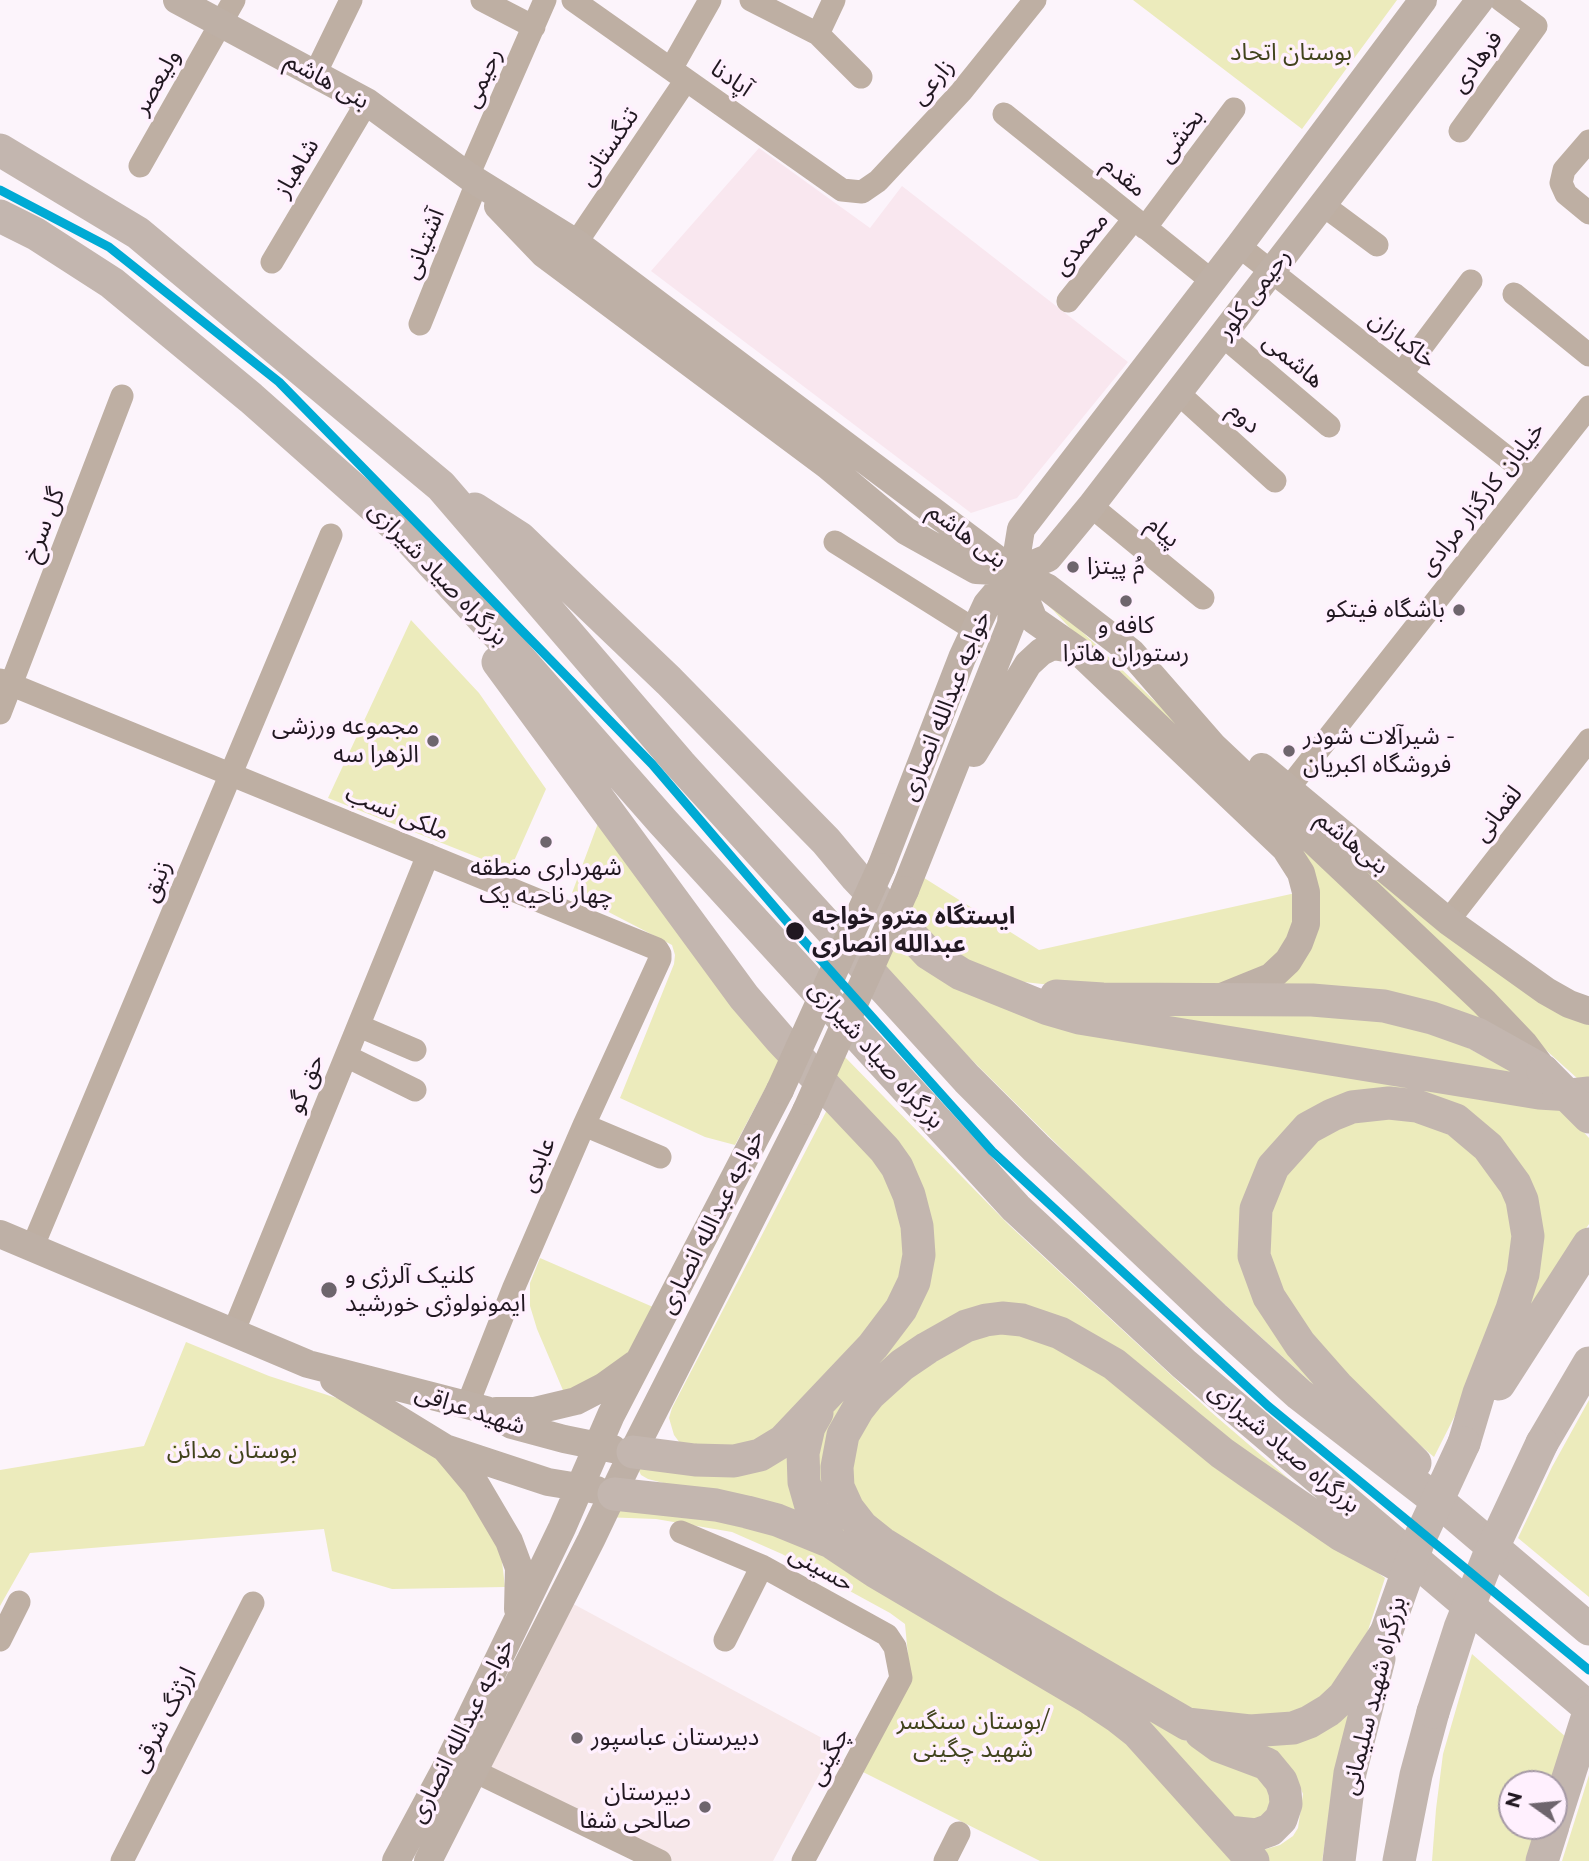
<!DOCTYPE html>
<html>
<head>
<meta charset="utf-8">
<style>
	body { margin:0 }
	#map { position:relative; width:1589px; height:1861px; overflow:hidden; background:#fcf4fb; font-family:Montserrat,sans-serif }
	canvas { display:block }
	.north { position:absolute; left:1498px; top:1770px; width:70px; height:70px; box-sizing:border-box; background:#fff0fe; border:2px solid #a69aa6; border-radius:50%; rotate:285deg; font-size:19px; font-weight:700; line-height:28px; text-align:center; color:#211821 }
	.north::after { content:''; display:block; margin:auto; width:24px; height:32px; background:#6e656d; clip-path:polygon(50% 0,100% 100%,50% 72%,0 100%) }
</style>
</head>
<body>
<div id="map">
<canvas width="1589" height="1861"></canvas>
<div class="north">N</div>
</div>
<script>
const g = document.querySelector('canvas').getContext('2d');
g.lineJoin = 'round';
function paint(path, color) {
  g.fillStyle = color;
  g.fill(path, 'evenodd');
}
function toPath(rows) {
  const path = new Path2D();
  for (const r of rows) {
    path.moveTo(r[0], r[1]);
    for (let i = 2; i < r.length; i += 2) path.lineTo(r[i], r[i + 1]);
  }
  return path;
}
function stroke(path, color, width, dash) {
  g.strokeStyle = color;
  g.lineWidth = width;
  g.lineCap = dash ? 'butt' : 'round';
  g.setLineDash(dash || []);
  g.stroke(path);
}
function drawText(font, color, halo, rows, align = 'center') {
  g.font = font + ' Montserrat,"Noto Sans Arabic",sans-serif';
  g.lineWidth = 7;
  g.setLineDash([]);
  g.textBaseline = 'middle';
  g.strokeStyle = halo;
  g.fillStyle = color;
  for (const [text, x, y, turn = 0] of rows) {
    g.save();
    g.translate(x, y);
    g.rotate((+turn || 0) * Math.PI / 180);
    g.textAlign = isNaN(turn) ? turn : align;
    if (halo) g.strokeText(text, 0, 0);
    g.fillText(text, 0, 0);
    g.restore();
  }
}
paint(toPath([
	[759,148,870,228,902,186,1128,362,1017,498,971,513,651,271]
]), '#f9e7ef');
paint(toPath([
	[566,1600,835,1745,773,1861,673,1861,482,1764]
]), '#f7e8ea');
paint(toPath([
	[1133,0,1397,0,1302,129],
	[1033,592,1052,604,1092,641,1525,1055,1274,985,1314,890,1054,611],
	[411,620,479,693,546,789,510,870,328,798],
	[1279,792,1568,1017,1589,1025,1589,1089,1494,1003],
	[600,818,781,1059,735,1145,705,1137,620,1098,674,964,675,955,672,945,572,893],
	[921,876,1039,950,1300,892,1296,940,1241,984,1078,988,1024,982,990,973,902,921],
	[895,939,925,964,1558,1103,1589,1138,1589,1224,1546,1288,1517,1322,1508,1157,1354,1096,1247,1216,1327,1397,1180,1264,1091,1178,881,970],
	[1104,1008,1321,1011,1435,1030,1535,1084],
	[843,1055,1009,1225,1211,1412,1348,1530,1031,1315,905,1351,828,1492,1182,1739,1262,1772,1278,1809,1243,1826,1176,1756,847,1541,821,1505,816,1439,927,1238,830,1079],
	[829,1106,880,1160,907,1227,899,1288,856,1351,754,1448,683,1447,674,1435,669,1418,672,1408],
	[1350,1118,1425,1118,1498,1170,1520,1240,1479,1368,1434,1457,1387,1417,1290,1312,1262,1230,1292,1157],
	[540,1258,653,1307,624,1363,565,1395,537,1329,530,1306,530,1283],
	[984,1330,1055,1341,1385,1578,1358,1661,1347,1682,1295,1718,1201,1714,904,1543,854,1501,848,1452,875,1401],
	[186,1342,269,1376,358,1405,443,1456,500,1544,505,1587,392,1589,332,1571,324,1529,30,1553,0,1606,0,1470,144,1446],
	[1589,1400,1589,1597,1518,1538,1552,1467],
	[787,1451,805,1520,648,1479,641,1475,639,1471,640,1466],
	[603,1510,693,1515,787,1535,1124,1734,1237,1861,1040,1861,859,1770,905,1686,908,1656,905,1624,890,1613,782,1554,732,1532,656,1519,602,1517],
	[1472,1654,1567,1738,1553,1784,1512,1784,1512,1826,1539,1826,1529,1861,1432,1861,1436,1809,1443,1754],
	[1364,1678,1338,1764,1322,1861,1267,1861,1259,1851,1280,1845,1293,1836,1298,1828,1303,1794,1295,1775,1257,1748],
	[1589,1775,1589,1861,1562,1861,1580,1804]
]), '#ecebbc');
stroke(toPath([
	[482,0,534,27],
	[573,0,842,190,862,192,878,181,961,92,1035,0],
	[751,0,818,34,861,77],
	[818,34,834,0],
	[671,69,710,0],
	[315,74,351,0],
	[1004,114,1212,281],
	[1460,131,1536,26,1501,0],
	[1589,141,1564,170,1561,183,1566,194,1589,213],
	[140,166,234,0],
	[1323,205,1377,245],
	[1145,228,1234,109],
	[576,243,686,80],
	[1239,246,1532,477],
	[272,262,367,102],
	[1514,294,1589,355],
	[1068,301,1134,219],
	[420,324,476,185,468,176,545,0],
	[1223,336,1329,426],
	[1402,373,1471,281],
	[1178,393,1275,481],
	[1091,506,1203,598],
	[835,542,975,630],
	[0,680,657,949,660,954,660,959,584,1125,514,1287,467,1406],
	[0,713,122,396],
	[1287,790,1589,407],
	[1448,921,1589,740],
	[359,1026,415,1050],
	[346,1056,415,1090],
	[584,1125,660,1157],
	[32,1248,331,535],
	[233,1333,428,855],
	[681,1532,762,1566],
	[0,1640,19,1602],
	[725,1640,762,1566,887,1635,895,1647,901,1678,803,1861],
	[474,1771,660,1861],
	[122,1861,253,1603],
	[945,1861,959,1833]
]), '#beafa3', 23);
stroke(toPath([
	[177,0,367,102,468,176,576,243,1014,572,1048,588,1131,652,1213,746,1484,1002,1524,1044,1542,1068],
	[498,206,544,254,827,465,906,531,976,570,1014,572,1048,558,1091,506,1480,0],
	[1018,581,1034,620,1077,650,1285,848,1301,873,1306,892,1306,924,1299,943,1288,961,1271,977,1224,996],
	[974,753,1028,664,1041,652,1053,646,1077,650],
	[1262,767,1448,921,1546,991,1569,1004,1589,1011],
	[881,867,962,658,987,604,1014,572],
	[905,890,1011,624,1014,572,1021,529,1239,246,1423,0],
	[0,1234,308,1364,486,1410,512,1425,564,1439,613,1449],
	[334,1380,445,1448,548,1482,597,1490],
	[496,1411,534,1411,576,1401,603,1387,635,1364],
	[445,1448,476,1485,509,1541,519,1568,518,1609],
	[396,1861,446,1768,518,1619,562,1528,611,1415,780,1090],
	[428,1861,591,1540,633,1452,806,1111]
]), '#beb0a6', 28);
stroke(toPath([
	[0,150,138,233,441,486,680,764,967,1079,1036,1148,1214,1317,1299,1394,1449,1510,1589,1629],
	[0,216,36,234,112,283,251,398,409,538,503,640,663,822,1016,1208,1184,1364,1589,1708],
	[475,509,520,538,579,595,669,681,826,841,856,877,928,953,961,974,1048,1009,1079,1018,1539,1093,1571,1095,1589,1093],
	[498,662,744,997,781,1040,885,1150,897,1167,909,1195,917,1226,919,1255,914,1282,901,1309,873,1346,783,1441,760,1455,734,1461,695,1460,633,1452],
	[1056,996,1103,999,1312,1000,1384,1006,1432,1018,1477,1034,1543,1071],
	[1499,1384,1589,1244],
	[817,1413,809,1427,803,1453,804,1482,812,1510,831,1542,876,1572,1088,1697,1118,1717,1137,1732,1253,1861],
	[1542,1443,1589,1363],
	[1415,1463,1337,1386,1300,1344,1269,1297,1254,1256,1256,1209,1273,1167,1308,1128,1332,1115,1352,1107,1389,1103,1417,1106,1456,1120,1488,1147,1515,1184,1522,1200,1528,1236,1523,1274,1512,1309,1479,1393,1464,1443],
	[614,1494,716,1505,747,1512,777,1520,831,1542],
	[1386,1633,1344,1696,1329,1710,1309,1722,1293,1728,1250,1731,1187,1724,989,1609,882,1543,862,1527,848,1509,838,1487,837,1467,843,1435,858,1409,870,1394,902,1365,927,1348,966,1326,986,1320,1002,1318,1022,1320,1060,1333,1114,1364,1222,1453,1249,1472,1341,1535,1409,1571],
	[1201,1733,1219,1746,1267,1764,1281,1781,1285,1792,1286,1804,1281,1819,1270,1830,1256,1835,1228,1832],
	[1339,1861,1350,1773,1379,1659],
	[1399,1861,1416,1775,1433,1712],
	[1542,1861,1553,1826]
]), '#c3b6af', 33);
stroke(toPath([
	[780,1090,881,867],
	[806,1111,905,890]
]), '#beb0a6', 28);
stroke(toPath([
	[1543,1071,1589,1117],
	[1386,1633,1419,1540,1464,1443],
	[1433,1712,1460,1628,1488,1558,1542,1443],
	[1554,1822,1589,1712]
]), '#c3b6af', 33);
stroke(toPath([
	[0,190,109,247,279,382,652,764,795,931,992,1151,1268,1406,1589,1670]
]), '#00aad4', 9);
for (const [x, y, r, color] of [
	[1073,567,7,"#6e656d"],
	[1126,601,7,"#6e656d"],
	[1459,610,7,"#6e656d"],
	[433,741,7,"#6e656d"],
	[1289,751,7,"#6e656d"],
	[546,842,7,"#6e656d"],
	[795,931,10,"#211821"],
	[329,1290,9,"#6e656d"],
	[577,1738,7,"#6e656d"],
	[705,1807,7,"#6e656d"]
]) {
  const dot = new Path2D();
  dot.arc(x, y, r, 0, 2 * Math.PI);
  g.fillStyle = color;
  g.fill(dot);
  stroke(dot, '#fff0fe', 2.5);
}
drawText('24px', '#41431d', '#fff0fe', [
	["بوستان اتحاد",1291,53],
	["بوستان مدائن",232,1451],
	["بوستان سنگسر/",973,1722],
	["شهید چگینی",973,1750]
]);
drawText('24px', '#211821', '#fff0fe', [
	["فرهادی",1477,62,-54],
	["رحیمی",483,78,-66],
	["آپادنا",731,79,35],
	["بنی هاشم",327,81,29],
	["ولیعصر",157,82,-60],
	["زارعی",933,82,-49],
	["بخشی",1181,136,-53],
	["تنگستانی",609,147,-56],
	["شاهباز",297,168,-59],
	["مقدم",1124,177,40],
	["آشتیانی",424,244,-68],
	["محمدی",1081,244,-51],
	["رحیمی کلور",1254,294,-53],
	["خاکبازان",1402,340,38],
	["هاشمی",1293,361,40],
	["دوم",1244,418,42],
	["خیابان کارگزار مرادی",1482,499,-52],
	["گل سرخ",44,525,-69],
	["پیام",1163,532,39],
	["بنی هاشم",967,536,37],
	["بزرگراه صیاد شیرازی",438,574,46],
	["خواجه عبدالله انصاری",946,706,-68],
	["ملکی نسب",397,813,22],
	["لقمانی",1498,814,-52],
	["بنی‌هاشم",1352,843,39],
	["زنبق",157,881,-67],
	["بزرگراه صیاد شیرازی",876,1055,48],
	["حق گو",306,1084,-68],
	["عابدی",538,1165,-67],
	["خواجه عبدالله انصاری",712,1222,-63],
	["شهید عراقی",470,1410,18],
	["بزرگراه صیاد شیرازی",1284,1448,40],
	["حسینی",821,1569,29],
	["بزرگراه شهید سلیمانی",1374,1696,-76],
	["ارژنگ شرقی",164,1720,-63],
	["خواجه عبدالله انصاری",462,1731,-63],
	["چگینی",829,1757,-62]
]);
drawText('24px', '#211821', '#fff0fe', [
	["مُ پیتزا",1087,567],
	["باشگاه فیتکو",1445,610,"right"],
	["کافه و",1126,626,"center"],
	["رستوران هاترا",1126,654,"center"],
	["مجموعه ورزشی",419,727,"right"],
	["الزهرا سه",419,755,"right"],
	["شیرآلات شودر -",1303,737],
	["فروشگاه اکبریان",1303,765],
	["شهرداری منطقه",546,868,"center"],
	["چهار ناحیه یک",546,896,"center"],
	["کلنیک آلرژی و",345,1276],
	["ایمونولوژی خورشید",345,1304],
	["دبیرستان عباسپور",591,1738],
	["دبیرستان",691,1793,"right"],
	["صالحی شفا",691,1821,"right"]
], 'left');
drawText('bold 24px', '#211821', '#fff0fe', [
	["ایستگاه مترو خواجه",812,917],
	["عبدالله انصاری",812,945]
], 'left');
</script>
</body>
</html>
